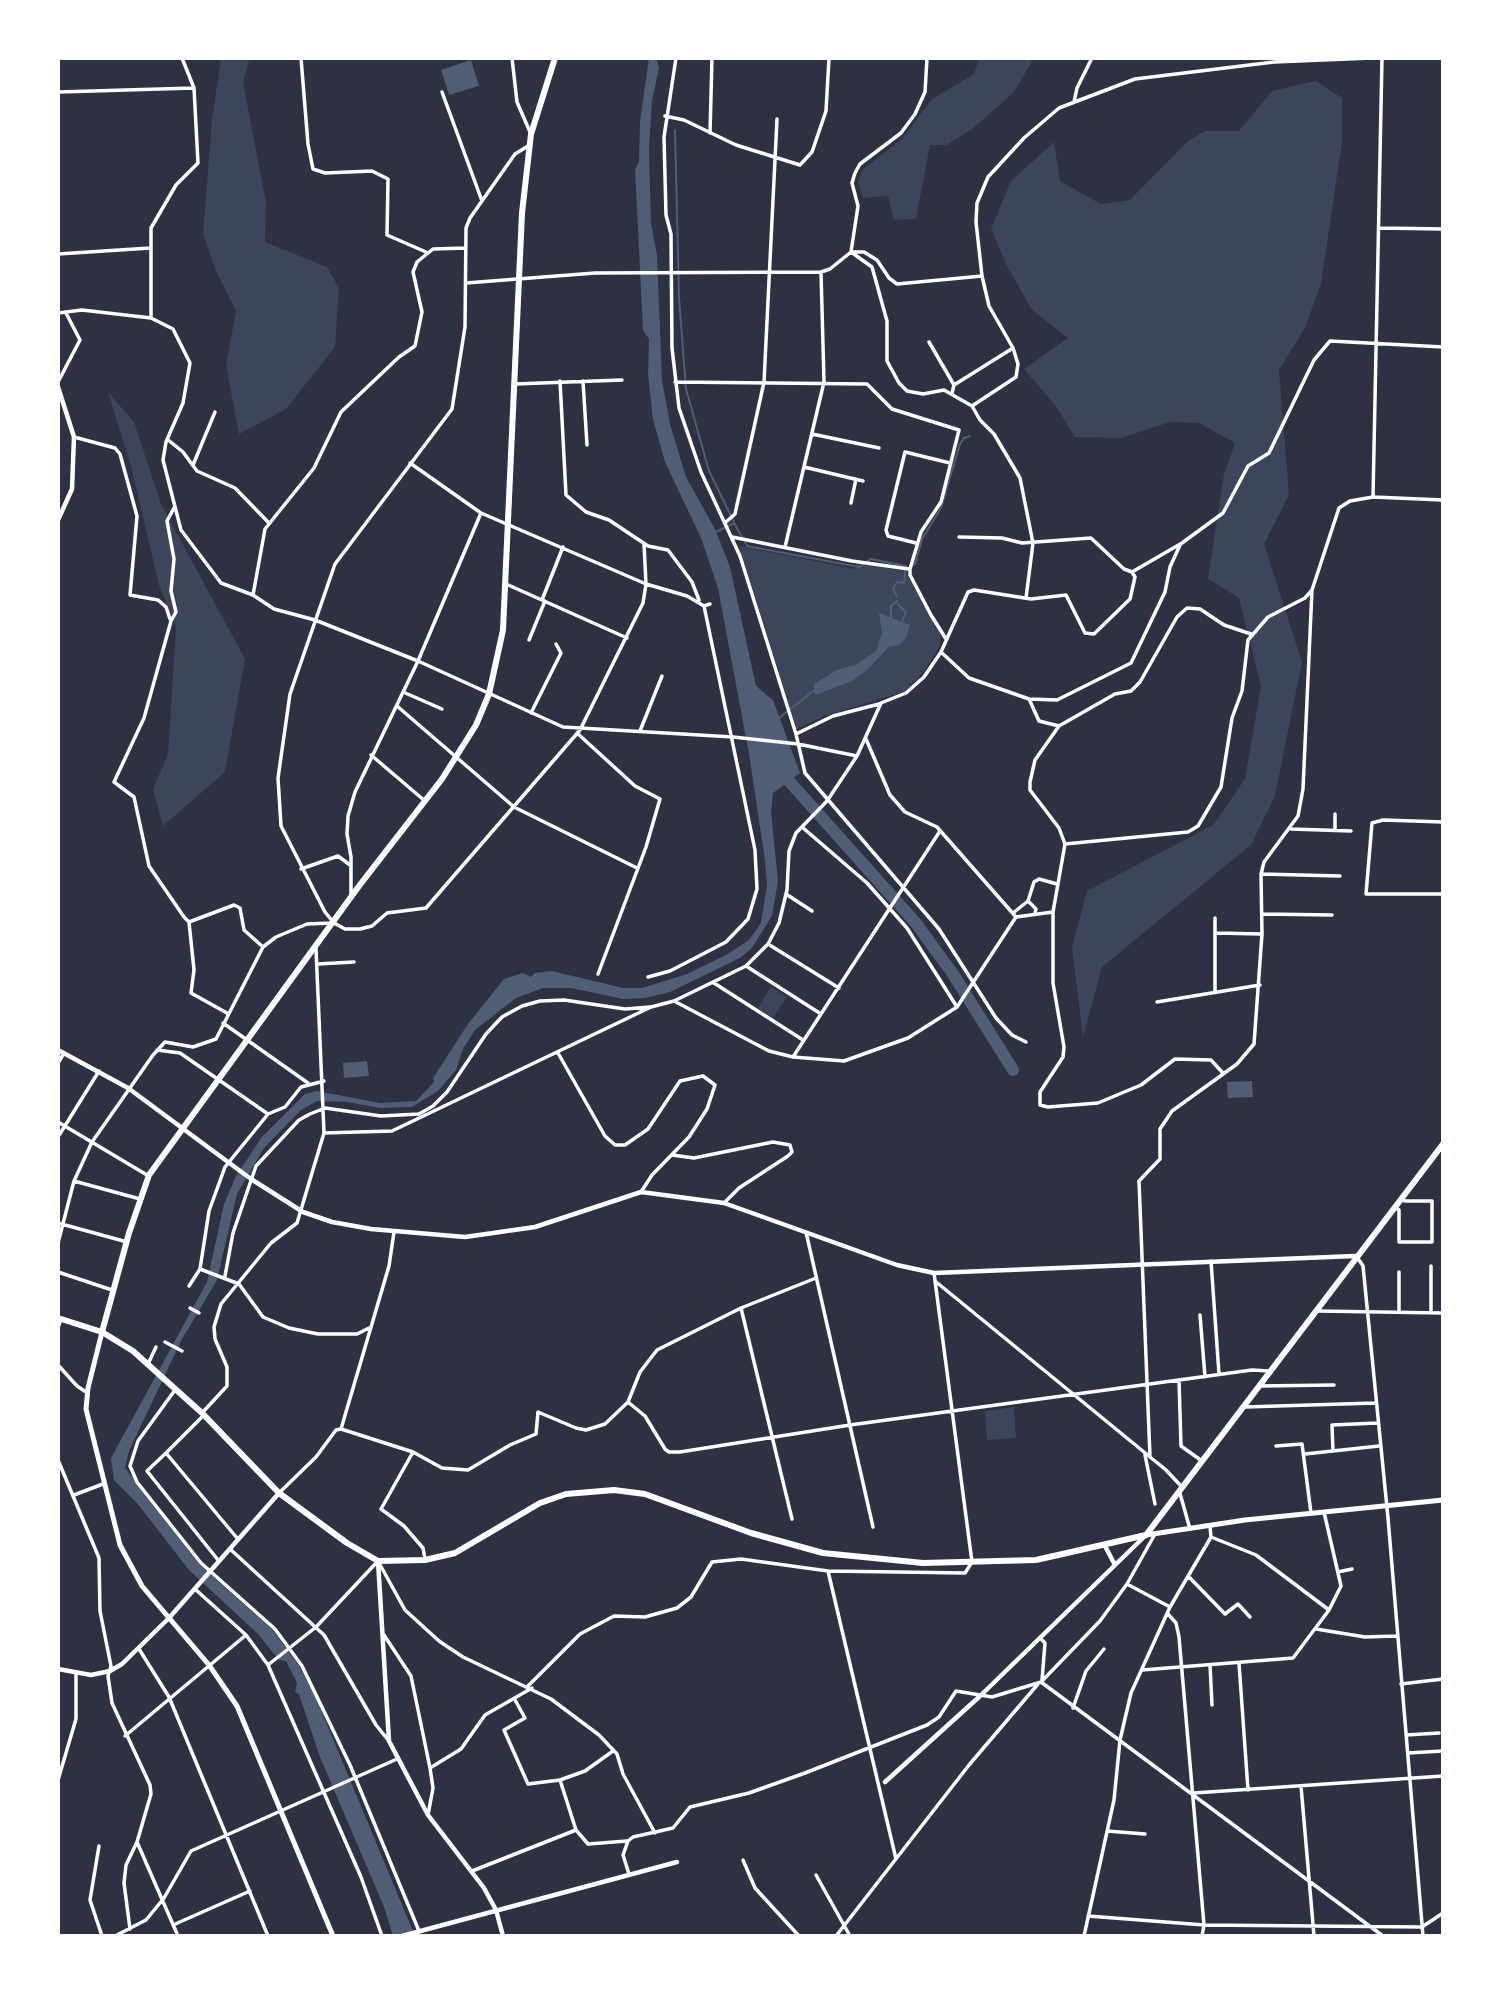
<!DOCTYPE html>
<html>
<head>
<meta charset="utf-8">
<style>
	body { margin:0 }
	#map { position:relative; width:1501px; height:1994px; overflow:hidden; background:#2d3142; font-family:"Nunito Sans",sans-serif }
	canvas { display:block }
	.frame { position:absolute; inset:0; border:60px solid #fff; pointer-events:none }
</style>
</head>
<body>
<div id="map">
<canvas width="1501" height="1994"></canvas>
<div class="frame"></div>
</div>
<script>
const g = document.querySelector('canvas').getContext('2d');
g.lineJoin = 'round';
function paint(path, color) {
  g.fillStyle = color;
  g.fill(path, 'evenodd');
}
function toPath(rows) {
  const path = new Path2D();
  for (const r of rows) {
    path.moveTo(r[0], r[1]);
    for (let i = 2; i < r.length; i += 2) path.lineTo(r[i], r[i + 1]);
  }
  return path;
}
function stroke(path, color, width, dash) {
  g.strokeStyle = color;
  g.lineWidth = width;
  g.lineCap = dash ? 'butt' : 'round';
  g.setLineDash(dash || []);
  g.stroke(path);
}
paint(toPath([
	[221,58,250,58,243,82,266,202,265,242,327,267,339,288,335,347,286,409,239,434,226,365,236,311,216,271,203,234,212,120],
	[979,58,1034,58,1014,92,971,130,946,145,930,145,916,219,894,220,888,196,863,198,858,183,863,169,902,139,932,99,974,74],
	[1316,81,1342,98,1342,142,1321,284,1305,328,1279,370,1289,495,1264,544,1302,662,1275,796,1251,845,1102,967,1083,1037,1072,947,1087,891,1213,825,1245,779,1261,686,1239,598,1208,579,1224,474,1235,443,1199,423,1170,422,1121,438,1075,437,1055,405,1024,369,1068,338,1032,310,1007,266,991,229,1011,181,1054,142,1060,181,1101,204,1130,200,1188,141,1205,131,1239,131,1272,91],
	[108,392,134,422,161,504,245,659,225,772,163,826,153,789,168,754,176,627,159,585,131,466],
	[739,546,855,569,856,563,905,571,941,636,940,646,923,673,904,692,824,716,797,729],
	[771,987,787,997,773,1018,758,1008],
	[1014,1407,1016,1438,987,1440,985,1411]
]), '#3c4559');
paint(toPath([
	[649,58,656,58,659,68,652,101,649,149,651,224,657,255,662,380,670,424,686,477,715,529,730,567,756,686,773,700,800,773,773,793,771,812,778,881,772,916,752,948,740,958,670,992,645,998,623,999,571,988,543,988,516,998,475,1030,463,1049,456,1070,438,1091,412,1107,380,1108,347,1102,317,1101,301,1110,264,1148,237,1194,217,1280,181,1341,129,1451,125,1468,200,1565,272,1629,299,1666,316,1698,415,1936,393,1936,384,1907,320,1757,299,1694,295,1692,297,1683,286,1661,279,1660,258,1634,189,1570,137,1503,114,1480,111,1458,207,1282,224,1204,235,1178,261,1138,305,1094,317,1091,380,1103,416,1101,434,1082,433,1078,468,1024,504,979,523,973,531,977,535,973,552,971,623,988,642,988,687,974,726,955,749,940,761,923,767,885,765,860,749,754,718,588,701,538,665,462,653,419,648,374,649,339,643,330,635,170,639,161,640,121],
	[471,60,479,86,449,95,441,70],
	[879,613,910,625,906,638,899,645,889,647,867,670,852,681,815,695,814,684,837,670,857,664,876,651,882,633],
	[367,1061,369,1076,344,1078,343,1063],
	[1252,1081,1253,1097,1228,1098,1227,1082]
]), '#4f5d75');
stroke(toPath([
	[675,130,679,298,686,389,709,471,734,522],
	[716,532,734,523,742,537],
	[745,542,747,546,859,567,871,559,906,566,904,583,897,582,893,589,897,596],
	[911,565,915,564,922,539,941,508,960,444,964,438,970,436],
	[898,604,906,613,902,621],
	[891,619,891,606,897,601],
	[779,718,816,689]
]), '#4f5d75', 2);
stroke(toPath([
	[780,771,915,922,953,974,1013,1070]
]), '#4f5d75', 12);
stroke(toPath([
	[301,58,308,144,313,169,325,173,372,171,388,179,387,235,426,252],
	[512,58,517,102,530,132],
	[676,58,664,137,666,215,671,234,672,348,679,408,701,472,740,556,796,734,805,773,939,929,996,1018,1012,1035,1026,1042],
	[58,92,194,88],
	[442,92,482,201],
	[1074,102,1077,88,1092,58],
	[665,116,684,120,736,145,800,165,812,152,826,111,829,58],
	[710,133,712,58],
	[528,146,515,154,470,218,466,228,465,327,452,409,335,564,290,694,278,778,281,826,325,912,334,923,345,929,360,929,372,926,387,913,426,908,580,730,643,603,646,584,644,544],
	[1379,228,1443,229],
	[851,252,872,267,887,321,887,361,899,383,907,391,923,394,944,390,972,406,980,420,994,434,1020,478,1033,543,1026,598],
	[851,252,864,252,877,260,889,278,897,284,982,276],
	[58,254,150,248],
	[466,283,595,273,821,272,830,269,851,252,858,206,852,183,855,173,860,164,901,133,915,114,925,92,927,58],
	[58,313,82,310,151,318,173,329,190,363,183,403,166,442,163,460,181,530,221,583,253,595,274,609,315,620,418,661,563,727,733,737,798,744,857,756],
	[151,318,151,228,176,185,198,163,194,88,182,58],
	[929,342,954,385],
	[560,381,566,495,586,512,609,520,648,546,668,550,692,582,699,600],
	[583,381,587,445],
	[58,382,80,340,66,313],
	[675,382,867,384,892,409,959,430,941,502,921,532,910,569,910,575,931,615,946,639],
	[515,384,622,380],
	[952,393,954,385,1013,348],
	[972,406,1016,377,1018,364,1013,348,989,306,982,276,976,222,977,203,988,177,1024,138,1059,108,1135,79,1274,62,1372,58],
	[812,434,879,448],
	[74,437,115,448,120,454,137,516,130,595,158,600,166,607,170,619],
	[167,439,183,452,197,471,235,488,269,523],
	[410,463,481,513,646,584,687,596,704,606,710,604],
	[193,465,215,412],
	[804,467,863,481],
	[1373,497,1382,58],
	[851,503,856,479],
	[174,508,167,521,174,559,171,591,176,612,171,621,144,718,114,782,134,797,149,866,184,917,189,922,234,905,240,908,244,930,263,947],
	[726,522,735,514,764,382,777,119],
	[732,537,852,561,909,569],
	[959,537,1002,538,1022,543,1091,538,1124,569,1132,572],
	[916,543,888,536,886,530,905,452,950,463],
	[785,547,824,382,821,272],
	[1132,572,1182,543,1223,513,1248,466,1269,453,1314,360,1330,341,1443,347],
	[506,584,627,638],
	[253,595,265,529,314,468,341,412,399,357,415,346,422,312,413,272,417,262,433,249,466,248],
	[542,600,563,547],
	[529,640,545,601],
	[941,652,969,678,1029,699,1057,700,1131,663,1165,592,1170,567,1180,545],
	[403,692,442,709],
	[1029,699,1039,721,1059,726,1115,694,1131,691,1140,682,1177,617,1187,608,1200,609,1224,625,1251,634],
	[397,706,514,807,637,868],
	[531,713,561,653,556,644],
	[1059,726,1035,760,1030,782,1030,790,1059,828,1065,844,1053,912,1053,983,1064,1047,1063,1057,1040,1092,1040,1105,1048,1107,1098,1103,1141,1085,1175,1059,1211,1060,1222,1072],
	[640,731,662,676],
	[577,733,635,786,660,799,646,847,598,974],
	[796,734,833,716,879,704],
	[866,739,890,795,905,812,937,827,1016,917],
	[371,755,425,801],
	[1335,814,1335,830],
	[1443,822,1383,820,1372,823,1366,894,1443,894],
	[802,827,867,883,907,928,957,1007],
	[1291,829,1351,831],
	[1065,844,1188,832,1198,826,1221,787,1232,718,1242,691,1248,640,1268,617,1305,598,1312,590,1339,508,1350,501,1373,497,1443,500],
	[301,869,338,856,350,865],
	[1261,874,1340,876],
	[351,894,351,857,347,834,348,816,355,792,418,661,481,513],
	[786,894,812,911],
	[1028,901,1036,909,1035,913],
	[1013,913,1028,901,1034,882,1039,879,1057,884],
	[1262,914,1332,915],
	[189,922,194,970,191,993,227,1013],
	[1215,933,1262,934],
	[768,944,839,988],
	[317,964,354,962],
	[746,966,821,1014],
	[648,977,670,971,726,942,748,919,757,889,755,850,704,606],
	[714,983,803,1040],
	[1215,992,1215,918],
	[674,1001,769,1051,793,1057,844,1061,908,1038,957,1007,1016,917,1053,912],
	[1157,1002,1260,985],
	[223,1023,308,1083],
	[157,1050,180,1053,268,1114],
	[558,1053,605,1136,615,1145,625,1145,648,1129,680,1081,703,1076,715,1085,707,1109,689,1137,652,1175,641,1192],
	[793,1057,940,831],
	[58,1063,64,1053],
	[58,1122,147,1175],
	[324,1133,392,1131,651,1007,674,1001,746,966,768,944,779,923,787,890,789,851,796,833,827,801,857,756,881,703,906,693,924,677,941,652,968,592,974,590,1031,599,1066,595,1085,633,1094,634,1130,599,1135,577,1132,572],
	[58,1137,99,1071],
	[672,1155,694,1158,773,1142,790,1145,792,1152,788,1156,739,1188,724,1203],
	[74,1181,140,1199],
	[1395,1207,1399,1210,1399,1242,1432,1242,1432,1201,1405,1201,1401,1198],
	[58,1223,127,1242],
	[806,1232,873,1527],
	[58,1243,74,1181,92,1142,153,1055,165,1042,193,1047,216,1039,263,947,276,937,307,924,332,923],
	[1357,1257,1363,1266,1388,1518,1423,1936],
	[1211,1261,1219,1374],
	[1431,1266,1431,1313],
	[200,1269,239,1284,263,1317,289,1328,318,1334,357,1334,369,1328],
	[58,1272,112,1290],
	[1399,1272,1399,1312],
	[225,1276,233,1233,256,1166,299,1120,310,1114,325,1108,381,1116,419,1114,433,1106,447,1092,486,1034,502,1017,522,1006,540,1001,564,1000,625,1009,650,1007],
	[935,1281,1166,1470,1182,1487],
	[189,1286,200,1269,209,1211,225,1167,268,1114,285,1107,301,1087,324,1081],
	[190,1308,199,1313],
	[741,1308,792,1519],
	[1317,1311,1443,1313],
	[1200,1315,1205,1377],
	[58,1328,61,1319],
	[165,1342,182,1351],
	[148,1364,156,1347],
	[58,1365,77,1386,86,1392],
	[1179,1380,1181,1446,1202,1461],
	[1259,1386,1334,1385],
	[175,1390,138,1441,130,1466,137,1482,201,1563,275,1629,302,1666,350,1765,419,1931],
	[628,1402,645,1416,665,1449,669,1452,680,1452,850,1425,1252,1370,1269,1371],
	[1245,1407,1375,1403],
	[202,1413,227,1386,227,1367,215,1339,214,1327,221,1304,271,1243,297,1223,324,1133,316,949],
	[203,1416,166,1453,237,1538],
	[341,1429,413,1452,442,1468,468,1470,510,1445,536,1434,538,1412,576,1428,586,1430,605,1424,628,1402,640,1372,657,1350,741,1308,816,1278],
	[1276,1446,1302,1444,1311,1513],
	[1333,1451,1332,1425,1377,1423],
	[413,1452,381,1509,404,1526,423,1548,425,1559],
	[166,1453,147,1471,218,1560],
	[1305,1454,1379,1446],
	[1145,1455,1155,1504],
	[1150,1457,1139,1181,1160,1159,1160,1129,1172,1111,1237,1064,1254,1044,1262,934,1261,874,1264,862,1298,816,1303,789,1312,590],
	[58,1460,99,1558,100,1611,111,1666,108,1676,112,1703,150,1785,151,1794,137,1842,126,1865,124,1883,130,1929],
	[1179,1490,1190,1529],
	[279,1493,316,1457,336,1430,341,1429,389,1266,394,1232],
	[74,1495,103,1484],
	[1324,1512,1341,1586,1329,1610],
	[1155,1534,1127,1584,1170,1607],
	[230,1549,324,1635,376,1725,389,1741],
	[828,1571,896,1859],
	[1338,1572,1352,1569],
	[1189,1577,1225,1614,1238,1604,1250,1617],
	[195,1589,246,1635,268,1665,361,1877,382,1936],
	[1168,1614,1176,1623,1179,1637,1204,1925,1202,1936],
	[1316,1629,1365,1637,1397,1636],
	[384,1635,411,1676,430,1768,433,1788,428,1815],
	[1040,1638,1045,1643,1042,1680],
	[139,1649,169,1697,268,1936],
	[1239,1663,1248,1790],
	[268,1665,316,1627,378,1561,405,1610,439,1641,463,1657,551,1699,599,1735,617,1754,623,1774,655,1833],
	[1210,1665,1212,1705],
	[1142,1670,1293,1658,1329,1610,1256,1555,1211,1537],
	[1041,1682,1100,1621,1127,1584],
	[1401,1684,1443,1679],
	[528,1686,580,1634,614,1616,645,1617,677,1608,691,1597,712,1562,741,1559,828,1571,965,1573,972,1562,934,1273],
	[515,1700,525,1718,504,1730,528,1784,560,1780,576,1830,588,1844,627,1841],
	[1073,1708,1086,1671,1104,1649],
	[1406,1735,1439,1733],
	[125,1736,246,1635],
	[1408,1753,1443,1751],
	[430,1768,461,1749,485,1715,532,1688],
	[58,1780,76,1719,76,1674],
	[560,1780,585,1771,613,1751],
	[1301,1786,1314,1936],
	[1194,1793,1443,1776],
	[1107,1831,1145,1834],
	[137,1842,178,1936],
	[99,1846,90,1900,102,1936],
	[743,1860,755,1888,799,1936],
	[472,1871,576,1830],
	[629,1874,623,1855,628,1841,633,1837,673,1828,690,1807,749,1793,805,1773,927,1725,939,1717,956,1691,992,1697,1041,1682,1383,1936],
	[816,1875,850,1936],
	[1088,1916,1204,1925,1422,1927,1443,1913],
	[173,1925,250,1891],
	[115,1936,146,1920,164,1898,191,1851,397,1759],
	[836,1936,969,1765,1038,1684],
	[1084,1936,1114,1800,1120,1740,1131,1693,1170,1607,1211,1537,1210,1526]
]), '#fff', 3.5);
stroke(toPath([
	[58,387,74,437,72,489,58,520],
	[58,1050,128,1088,251,1179,303,1212,332,1222,371,1229,465,1237,535,1227,641,1192,724,1203,897,1265,934,1273,1355,1256],
	[1105,1546,1115,1565],
	[378,1561,389,1741,428,1815,484,1888,496,1910,503,1936],
	[58,1669,91,1675,110,1671,122,1664,169,1618,279,1493],
	[885,1782,979,1697,1146,1535],
	[402,1936,677,1862]
]), '#fff', 4.5);
stroke(toPath([
	[102,1332,88,1388,86,1409,120,1545,142,1586,209,1665,237,1706,333,1936],
	[1146,1535,1245,1520,1443,1500]
]), '#fff', 5);
stroke(toPath([
	[58,1318,102,1332,133,1351,202,1413,279,1493,347,1543,378,1561,425,1560,455,1553,540,1503,566,1494,614,1490,645,1494,751,1533,823,1553,923,1563,1036,1560,1146,1535,1443,1144],
	[102,1332,129,1233,149,1175,359,886,442,779,476,725,489,694,503,630,522,213,531,134,555,58]
]), '#fff', 6);
</script>
</body>
</html>
